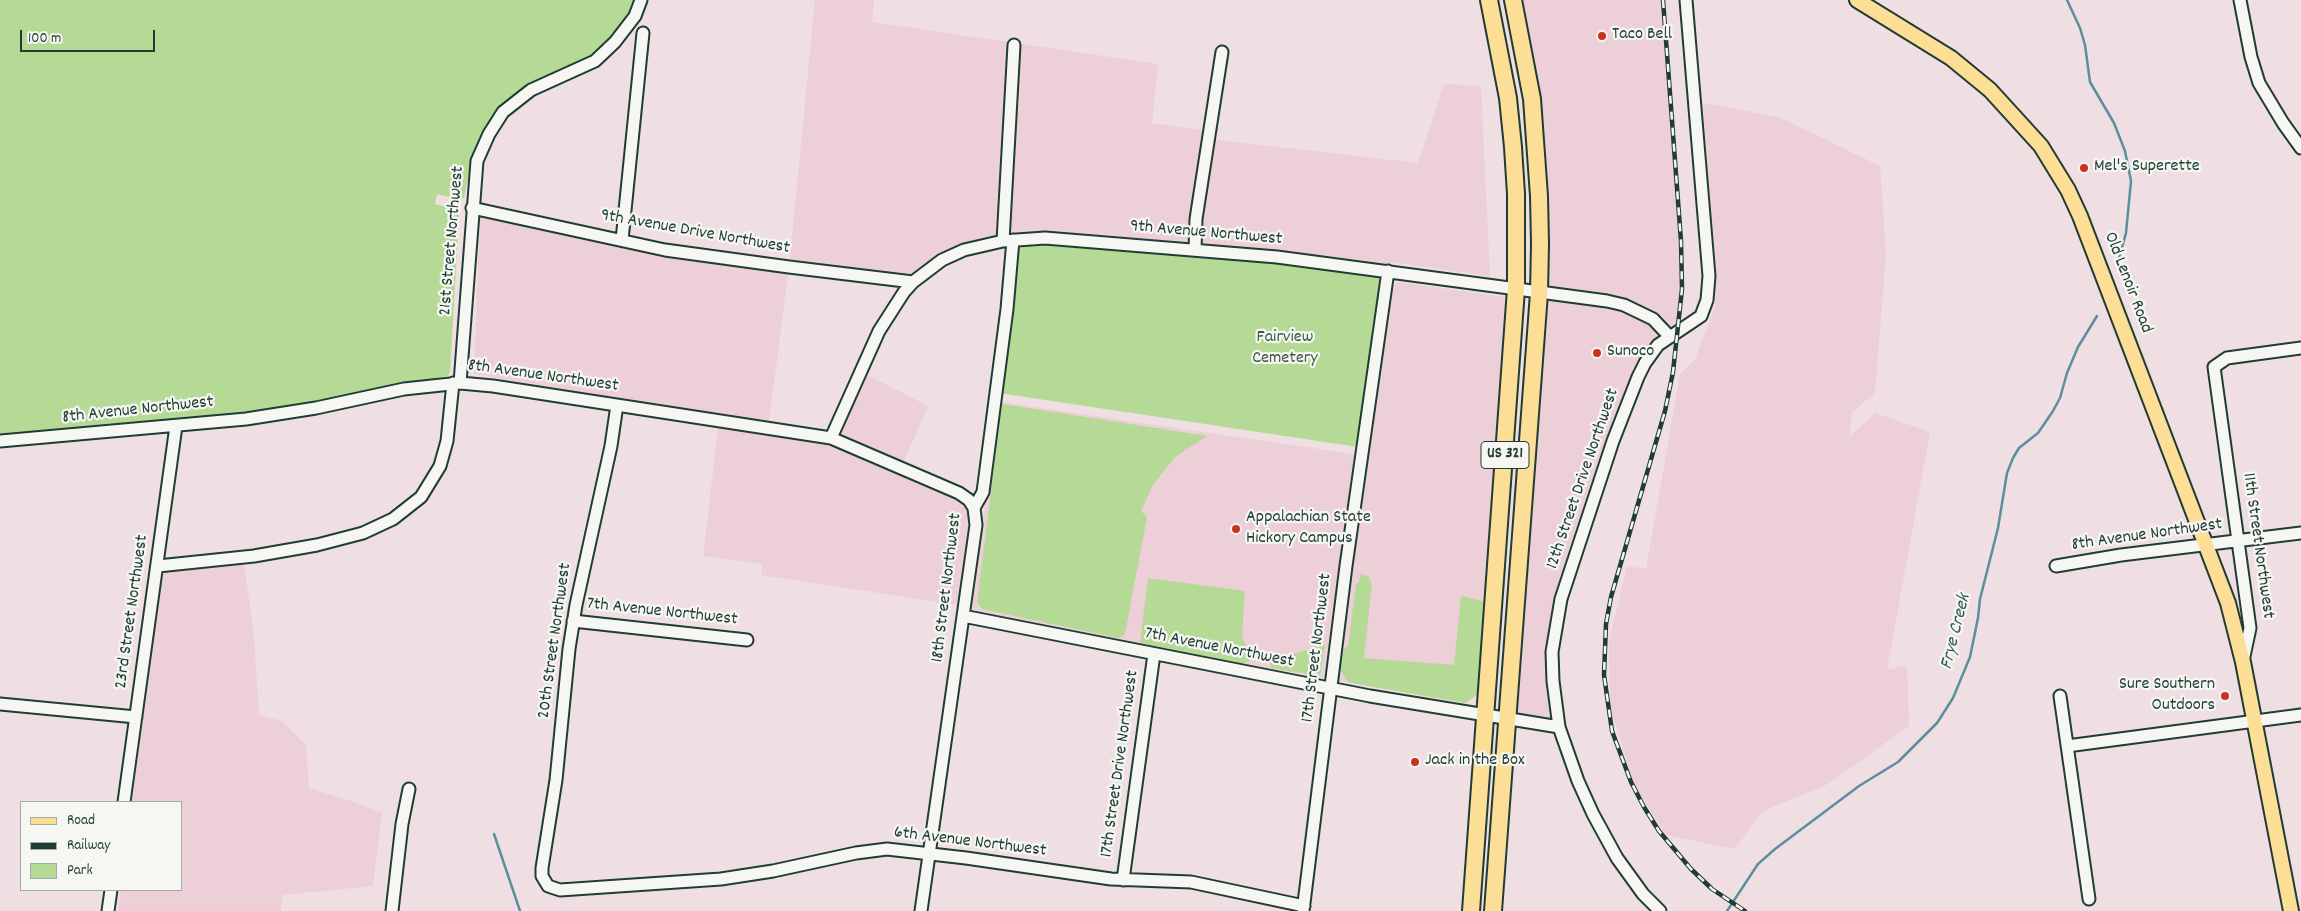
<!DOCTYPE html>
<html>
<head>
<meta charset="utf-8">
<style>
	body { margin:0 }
	#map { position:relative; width:2301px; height:911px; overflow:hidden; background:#f0dfe2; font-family:Dekko,sans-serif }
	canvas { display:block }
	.legend { position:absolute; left:20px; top:801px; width:162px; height:90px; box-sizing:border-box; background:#f6f6f2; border:1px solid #a0aca6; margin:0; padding:6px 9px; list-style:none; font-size:15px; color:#1f3d34 }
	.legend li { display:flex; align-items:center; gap:10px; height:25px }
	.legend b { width:25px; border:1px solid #a0aca6 }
	.scale { position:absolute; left:20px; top:30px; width:135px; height:22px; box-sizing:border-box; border:2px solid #1f3d34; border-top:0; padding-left:6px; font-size:15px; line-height:18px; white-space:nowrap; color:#1f3d34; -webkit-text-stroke:4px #f6f6f2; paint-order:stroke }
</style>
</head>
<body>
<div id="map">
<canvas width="2301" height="911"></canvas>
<ul class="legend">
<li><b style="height:6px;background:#fdde96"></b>Road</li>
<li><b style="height:6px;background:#1f3d34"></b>Railway</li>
<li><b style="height:14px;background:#b4da95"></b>Park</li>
</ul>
<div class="scale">100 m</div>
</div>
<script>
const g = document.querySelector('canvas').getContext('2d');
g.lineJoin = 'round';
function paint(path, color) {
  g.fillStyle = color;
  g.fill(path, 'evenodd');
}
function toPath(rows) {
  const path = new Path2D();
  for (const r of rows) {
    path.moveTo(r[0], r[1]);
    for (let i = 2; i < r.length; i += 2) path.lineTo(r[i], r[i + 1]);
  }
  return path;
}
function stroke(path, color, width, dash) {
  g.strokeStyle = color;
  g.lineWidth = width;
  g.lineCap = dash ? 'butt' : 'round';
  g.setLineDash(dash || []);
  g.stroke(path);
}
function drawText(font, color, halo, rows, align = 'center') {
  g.font = font + ' Dekko,sans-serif';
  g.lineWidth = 4.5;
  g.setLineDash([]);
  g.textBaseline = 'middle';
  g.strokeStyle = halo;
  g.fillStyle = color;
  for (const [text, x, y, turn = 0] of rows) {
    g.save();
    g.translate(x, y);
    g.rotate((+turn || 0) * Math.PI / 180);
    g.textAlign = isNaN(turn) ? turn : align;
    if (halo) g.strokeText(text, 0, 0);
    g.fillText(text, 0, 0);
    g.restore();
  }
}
paint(toPath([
	[815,0,874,0,872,22,1158,64,1152,123,1210,131,1209,139,1418,163,1444,84,1481,86,1490,276,1391,262,1388,271,1082,241,976,247,913,282,789,267,768,429,831,438,860,371,928,406,901,468,959,493,974,508,964,606,761,575,762,564,703,556,719,421,637,408,638,402,474,374,480,215,789,267],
	[1513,0,1663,0,1681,241,1682,289,1678,334,1645,363,1557,617,1559,727,1508,720,1540,244],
	[1703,103,1779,117,1880,166,1886,256,1875,393,1852,412,1849,437,1875,413,1930,432,1887,670,1907,665,1909,726,1828,784,1763,811,1735,849,1666,835,1634,784,1610,707,1609,642,1627,566,1646,569,1680,374,1695,359,1715,308],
	[1397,282,1505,297,1511,306,1478,694,1465,703,1198,656,980,613,973,609,971,602,1000,402,1367,456,1390,290],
	[244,563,254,636,259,715,282,721,306,745,309,788,351,801,382,813,373,886,283,895,281,911,118,911,121,890,181,890,181,802,132,802,162,571]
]), '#eccfd7');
paint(toPath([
	[0,0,635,0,626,19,606,44,576,64,536,80,520,90,495,114,478,143,472,158,464,198,461,200,437,194,435,204,455,209,459,216,450,373,447,376,315,403,228,416,0,435],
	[1059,243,1174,252,1313,267,1382,276,1358,447,999,393,1017,244],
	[1002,404,1207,436,1175,457,1153,485,1141,511,1147,517,1125,634,1118,638,982,609,977,602],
	[1361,574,1368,576,1372,584,1364,658,1454,665,1461,596,1486,602,1478,694,1465,703,1351,683,1346,680,1340,669,1342,651,1348,646,1356,584,1359,582],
	[1148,578,1245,591,1242,638,1254,658,1243,664,1140,643],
	[1325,645,1320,676,1271,668,1269,661]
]), '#b4da95');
stroke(toPath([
	[2067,0,2080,28,2085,45,2090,82,2114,123,2125,151,2131,181,2126,233,2118,262],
	[494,834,520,911],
	[1727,911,1758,864,1775,849,1859,786,1898,762,1937,723,1953,698,1970,657,1978,618,1980,599,1998,528,2007,473,2013,458,2019,448,2038,433,2053,411,2060,398,2067,373,2078,347,2097,316]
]), '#5b8f9e', 2.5);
const minor = toPath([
	[2240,0,2251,57,2259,83,2283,123,2301,148],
	[472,208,665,250,789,267,913,282],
	[622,240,643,33],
	[1003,241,1014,45],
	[1195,250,1196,219,1222,52],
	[460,383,477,161,489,134,503,112,531,90,595,61,615,42,635,16,641,0],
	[617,405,611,446,576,605,569,649,556,780,542,868,542,876,548,886,560,890,721,879,773,871,856,853,887,849,966,858,1111,879,1191,882,1304,906],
	[831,438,879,331,904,292,913,282,942,260,964,250,1003,241,1045,238,1277,257,1607,301,1624,305,1653,319,1670,337],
	[0,441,246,419,316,408,404,389,460,383,493,386,831,438,959,493,969,500,974,508],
	[158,566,254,556,317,545,363,533,393,519,421,497,440,466,447,441,453,383],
	[2056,566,2121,555,2301,533],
	[963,616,1370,696,1559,727],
	[573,621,747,640],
	[2243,661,2250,628,2214,367,2227,358,2301,348],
	[2060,696,2089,899],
	[0,704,136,717],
	[2067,746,2301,715],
	[124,802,176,426],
	[1123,880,1154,654],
	[108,911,111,890],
	[392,911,402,824,409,789],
	[921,911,976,525,974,508,983,492,1007,309,1013,240],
	[1303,911,1346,566,1388,271],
	[1660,911,1643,894,1617,858,1593,814,1578,781,1559,727,1553,681,1552,652,1561,599,1613,441,1638,377,1645,363,1658,345,1701,316,1707,300,1709,276,1686,0]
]);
const major = toPath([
	[1857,0,1951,58,1990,90,2041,146,2068,190,2080,216,2228,603,2243,662,2291,911]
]);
const highway = toPath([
	[1471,911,1516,289,1516,194,1513,147,1508,98,1489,0],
	[1493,911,1539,293,1540,244,1539,196,1532,99,1513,0]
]);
stroke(minor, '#1f3d34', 15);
stroke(major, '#1f3d34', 18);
stroke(highway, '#1f3d34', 20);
stroke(minor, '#f6f6f2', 11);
stroke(major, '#fdde96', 14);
stroke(highway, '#fdde96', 16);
const rail = toPath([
	[1663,0,1681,241,1682,289,1673,372,1665,411,1611,597,1606,624,1604,675,1612,731,1631,782,1644,807,1659,831,1691,869,1712,889,1745,911]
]);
stroke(rail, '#1f3d34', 4.5);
stroke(rail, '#f6f6f2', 2.5, [8]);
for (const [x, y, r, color] of [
	[1602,36,5,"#c8321e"],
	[2084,168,5,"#c8321e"],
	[1597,353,5,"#c8321e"],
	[1236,529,5,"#c8321e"],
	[2225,696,5,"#c8321e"],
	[1415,762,5,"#c8321e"]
]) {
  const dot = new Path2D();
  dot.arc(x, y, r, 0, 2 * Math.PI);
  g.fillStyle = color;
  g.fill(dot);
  stroke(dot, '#f6f6f2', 2);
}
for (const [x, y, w] of [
	[1505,455,48]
]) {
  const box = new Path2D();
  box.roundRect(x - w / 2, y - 13.5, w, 27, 4);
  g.fillStyle = '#f6f6f2';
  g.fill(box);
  stroke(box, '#1f3d34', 1);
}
drawText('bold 16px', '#1f3d34', null, [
	["US 321",1505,455]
]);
drawText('18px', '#1f3d34', '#f6f6f2', [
	["Taco Bell",1612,36],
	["Mel's Superette",2094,168],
	["Sunoco",1607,353],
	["Appalachian State",1246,519],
	["Hickory Campus",1246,540],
	["Sure Southern",2215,686,"right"],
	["Outdoors",2215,707,"right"],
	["Jack in the Box",1425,762]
], 'left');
drawText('18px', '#1f3d34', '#f6f6f2', [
	["9th Avenue Drive Northwest",695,233,10],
	["9th Avenue Northwest",1206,234,5],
	["21st Street Northwest",453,241,-85],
	["Old Lenoir Road",2127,283,69],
	["8th Avenue Northwest",543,377,8],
	["8th Avenue Northwest",138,411,-6],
	["12th Street Drive Northwest",1584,479,-71],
	["8th Avenue Northwest",2147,536,-8],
	["11th Street Northwest",2257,546,82],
	["18th Street Northwest",948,588,-83],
	["23rd Street Northwest",133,612,-82],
	["7th Avenue Northwest",662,613,6],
	["20th Street Northwest",556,641,-82],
	["17th Street Northwest",1318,648,-83],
	["7th Avenue Northwest",1219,649,11],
	["17th Street Drive Northwest",1121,764,-82],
	["6th Avenue Northwest",970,843,7]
]);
drawText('18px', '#3d5c47', '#f6f6f2', [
	["Fairview",1285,339],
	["Cemetery",1285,360]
]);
drawText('italic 19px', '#385f60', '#f6f6f2', [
	["Frye Creek",1957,632,-76]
]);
</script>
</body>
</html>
